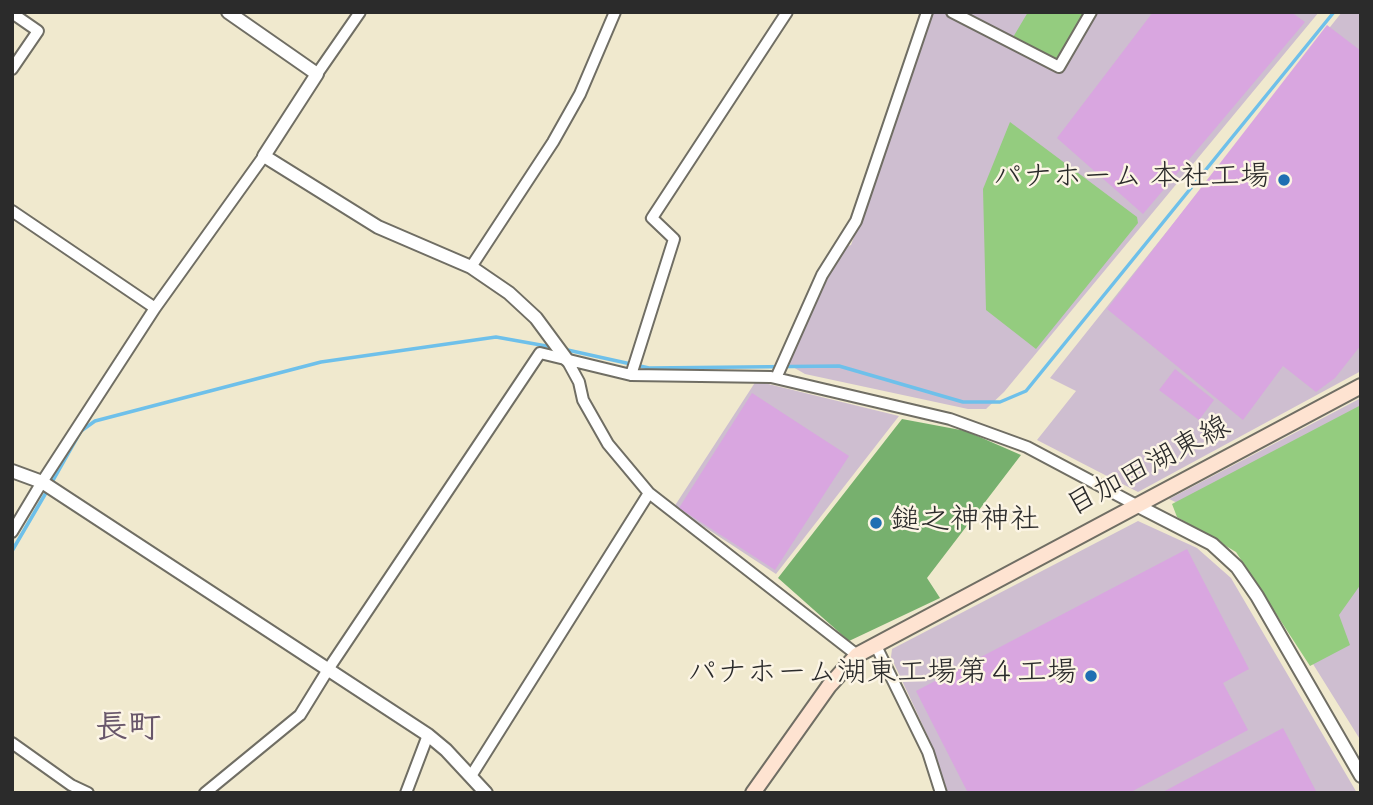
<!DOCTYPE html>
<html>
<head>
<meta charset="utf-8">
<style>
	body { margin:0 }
	#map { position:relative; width:1373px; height:805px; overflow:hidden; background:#f0e9ce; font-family:"Indie Flower",sans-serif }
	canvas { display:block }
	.frame { position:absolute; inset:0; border:14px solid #2b2b2b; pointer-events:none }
</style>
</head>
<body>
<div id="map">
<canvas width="1373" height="805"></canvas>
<div class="frame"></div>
</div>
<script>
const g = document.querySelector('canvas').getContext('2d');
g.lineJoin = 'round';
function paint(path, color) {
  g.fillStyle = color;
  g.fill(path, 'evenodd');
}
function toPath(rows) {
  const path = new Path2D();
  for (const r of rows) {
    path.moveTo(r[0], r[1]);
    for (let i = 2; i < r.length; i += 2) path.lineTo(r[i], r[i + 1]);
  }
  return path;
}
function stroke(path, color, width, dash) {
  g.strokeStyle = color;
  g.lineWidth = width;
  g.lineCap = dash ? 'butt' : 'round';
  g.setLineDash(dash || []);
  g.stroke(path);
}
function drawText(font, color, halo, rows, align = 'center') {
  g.font = font + ' "Indie Flower","Klee One",sans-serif';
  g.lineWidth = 5;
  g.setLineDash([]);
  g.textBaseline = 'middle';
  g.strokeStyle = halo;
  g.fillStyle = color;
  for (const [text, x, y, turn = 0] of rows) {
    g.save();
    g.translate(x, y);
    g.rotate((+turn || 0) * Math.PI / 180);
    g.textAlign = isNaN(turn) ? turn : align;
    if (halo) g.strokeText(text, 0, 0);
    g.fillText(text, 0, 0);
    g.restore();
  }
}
paint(toPath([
	[933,12,1319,12,1004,392,986,409,968,409,805,374,786,363,843,247,851,245],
	[1342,12,1361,12,1361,371,1138,492,1037,440,1076,391,1050,378],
	[756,381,899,416,776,574,674,507],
	[1361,398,1361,741,1227,526,1169,499],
	[1138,521,1197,548,1231,578,1357,793,948,793,930,741,891,657,892,649]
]), '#cebed0');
paint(toPath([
	[1028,12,1088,12,1058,65,1012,39],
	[1010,122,1137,217,1138,223,1036,349,986,310,983,189],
	[1361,405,1361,584,1339,615,1350,645,1310,666,1236,552,1177,517,1172,504]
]), '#94cc7f');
paint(toPath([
	[902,419,966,431,1021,455,927,578,940,598,849,641,778,578]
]), '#77b06e');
stroke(toPath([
	[563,349,649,368,839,366,963,402,1000,402,1026,391,1334,12],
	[51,484,81,431,95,421,321,362,496,337,552,347],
	[12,551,47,491]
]), '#6ec0ea', 3.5);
paint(toPath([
	[1153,12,1291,12,1305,22,1143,214,1057,138],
	[1327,25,1361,51,1361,345,1335,378,1316,392,1283,366,1243,420,1107,309],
	[1175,369,1214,400,1199,420,1159,390],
	[752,393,849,456,775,570,679,508],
	[1187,549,1249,669,1223,683,1248,730,1129,793,968,793,916,691],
	[1283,728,1317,793,1161,793]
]), '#d9a6e0');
const minor = toPath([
	[952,12,1059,67,1091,12],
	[12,13,38,31,12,69],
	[317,74,360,12],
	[12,211,155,308],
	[471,267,553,142,580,94,615,12],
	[567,360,579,382,583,400,608,444,649,493,857,655],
	[631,375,674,239,652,218,787,12],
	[776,378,822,275,856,221,927,12],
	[12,532,42,482,155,308,264,156],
	[875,644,928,752,941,793],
	[12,743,71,785,88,793],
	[471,776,649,493],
	[205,793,300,715,329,668,540,353,631,375,771,377,950,419,1027,447,1138,506],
	[406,793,428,735]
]);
const tertiary = toPath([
	[228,12,317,74,264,156,378,227,471,267,509,293,536,318,567,360],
	[12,471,42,482,428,735,446,750,486,793],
	[1138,506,1212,544,1237,567,1257,596,1361,776]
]);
const secondary = toPath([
	[753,793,829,686,857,655,1361,386]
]);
stroke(minor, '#706e64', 14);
stroke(tertiary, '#706e64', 16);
stroke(secondary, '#706e64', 18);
stroke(minor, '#fff', 10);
stroke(tertiary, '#fff', 12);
stroke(secondary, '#fee3d1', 14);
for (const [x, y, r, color] of [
	[1284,180,7,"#1f6fb2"],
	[876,523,7,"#1f6fb2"],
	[1091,676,7,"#1f6fb2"]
]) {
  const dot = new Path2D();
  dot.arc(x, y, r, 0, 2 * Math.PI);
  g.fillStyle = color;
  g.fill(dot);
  stroke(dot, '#fcf5e5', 2.5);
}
drawText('30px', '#2b2b2b', '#fcf5e5', [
	["パナホーム 本社工場",1270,180],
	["鎚之神神社",890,523,"left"],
	["パナホーム湖東工場第４工場",1077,676]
], 'right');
drawText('30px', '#2b2b2b', '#fcf5e5', [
	["目加田湖東線",1150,469,-28]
]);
drawText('bold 33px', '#68566a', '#fcf5e5', [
	["長町",128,732]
]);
</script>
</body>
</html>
